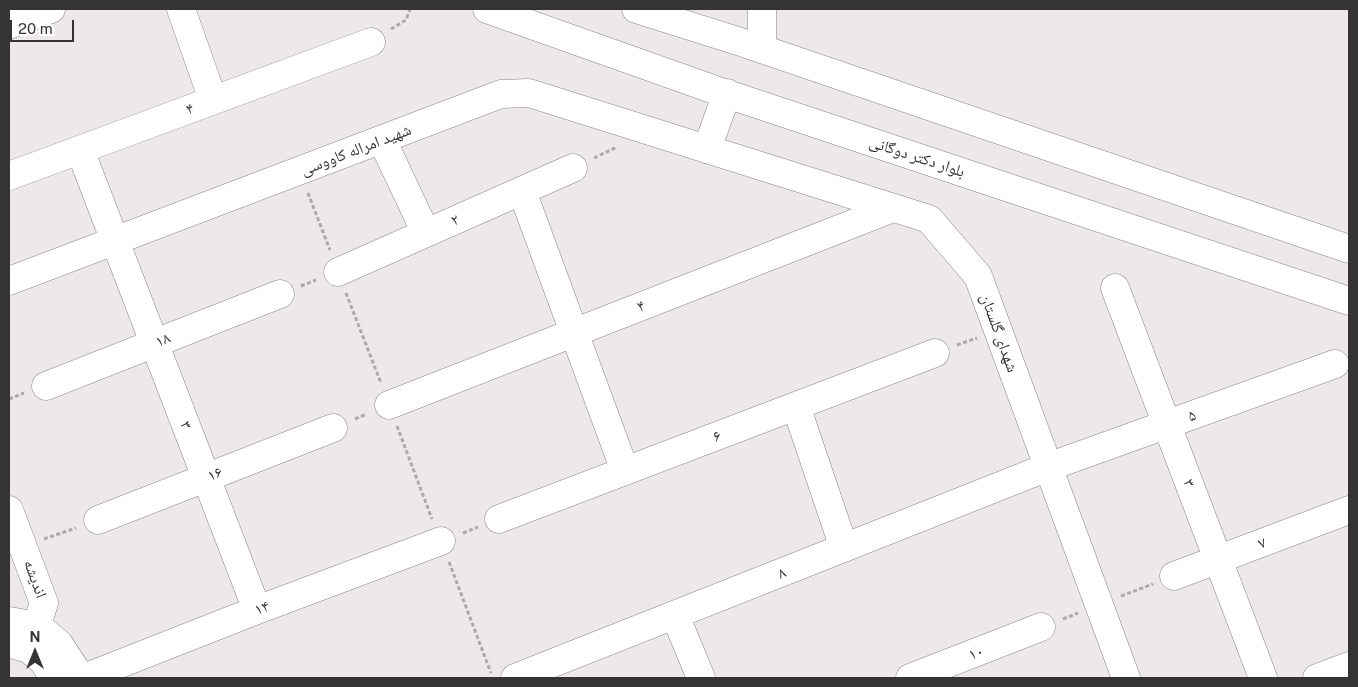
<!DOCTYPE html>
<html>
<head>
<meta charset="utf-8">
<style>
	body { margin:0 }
	#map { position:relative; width:1358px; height:687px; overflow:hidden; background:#eee9e9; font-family:"Public Sans",sans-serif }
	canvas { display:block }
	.frame { position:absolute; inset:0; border:10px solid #353333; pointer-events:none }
	.north { position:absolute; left:10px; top:627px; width:50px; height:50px; -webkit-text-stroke:4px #fff; paint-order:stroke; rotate:0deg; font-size:14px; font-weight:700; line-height:20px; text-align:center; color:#353333 }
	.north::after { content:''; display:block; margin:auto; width:18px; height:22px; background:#353333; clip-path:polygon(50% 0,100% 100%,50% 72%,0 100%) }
	.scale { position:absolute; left:10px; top:20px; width:64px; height:22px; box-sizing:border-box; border:2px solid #353333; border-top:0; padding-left:6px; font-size:15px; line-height:18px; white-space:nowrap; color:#353333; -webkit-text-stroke:4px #fff; paint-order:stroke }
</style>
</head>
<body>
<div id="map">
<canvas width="1358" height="687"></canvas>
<div class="frame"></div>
<div class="north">N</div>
<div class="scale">20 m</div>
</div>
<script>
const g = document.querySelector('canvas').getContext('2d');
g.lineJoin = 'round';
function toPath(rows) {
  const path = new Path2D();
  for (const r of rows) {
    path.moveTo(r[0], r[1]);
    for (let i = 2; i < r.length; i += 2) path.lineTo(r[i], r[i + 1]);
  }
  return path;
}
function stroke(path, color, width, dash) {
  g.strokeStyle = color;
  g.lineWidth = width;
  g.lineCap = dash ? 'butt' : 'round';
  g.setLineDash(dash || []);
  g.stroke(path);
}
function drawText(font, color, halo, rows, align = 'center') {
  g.font = font + ' "Public Sans","Noto Naskh Arabic",sans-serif';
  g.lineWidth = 5;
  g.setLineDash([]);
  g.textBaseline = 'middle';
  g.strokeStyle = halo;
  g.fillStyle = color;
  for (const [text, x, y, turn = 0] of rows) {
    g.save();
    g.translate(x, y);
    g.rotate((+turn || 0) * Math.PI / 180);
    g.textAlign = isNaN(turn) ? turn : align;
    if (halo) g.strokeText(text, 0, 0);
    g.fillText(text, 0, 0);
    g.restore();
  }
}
const minor = toPath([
	[181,9,213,100],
	[762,9,762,49],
	[9,25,51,9],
	[382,140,426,233],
	[80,150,257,610],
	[9,176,371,42],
	[522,191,625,471],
	[338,272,573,168],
	[9,281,501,94,529,93,929,219,978,276,1126,678],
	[1115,288,1263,678],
	[46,386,280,294],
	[389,405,893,208],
	[796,406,844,548],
	[9,510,44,603,29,649],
	[499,519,935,353],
	[98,520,333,428],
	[1174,576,1349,510],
	[675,615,701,678],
	[9,621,38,626,59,644,81,678],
	[9,643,29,649,44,662,53,678],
	[84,678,257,610,441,541],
	[515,678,1048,467,1335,364],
	[910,678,1041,627],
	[1317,678,1349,666]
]);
const major = toPath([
	[487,9,718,91,1349,301],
	[636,9,744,43,1349,249],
	[707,149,727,93]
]);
stroke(minor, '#898685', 29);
stroke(major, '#898685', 29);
stroke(toPath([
	[391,29,406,20,410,9],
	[594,158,617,147],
	[308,193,330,250],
	[301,286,316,280],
	[346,293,381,383],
	[957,345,977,338],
	[9,399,24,393],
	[355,419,367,414],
	[397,426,432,519],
	[463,533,478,527],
	[44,539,76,528],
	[449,562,491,673],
	[1121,596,1153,584],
	[1063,619,1078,613]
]), '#ada9a9', 3, [4, 2.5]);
stroke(minor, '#fff', 28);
stroke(major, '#fff', 28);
drawText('16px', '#353333', '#fff', [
	["۴",190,109,-20],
	["شهید امراله کاووسی",356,150,-21],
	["بلوار دکتر دوگانی",917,157,18],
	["۲",455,220,-24],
	["۴",641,306,-21],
	["شهدای گلستان",999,333,70],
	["۱۸",163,340,-21],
	["۵",1192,416,-20],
	["۳",186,425,69],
	["۶",717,436,-21],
	["۱۶",215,474,-21],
	["۳",1189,483,69],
	["۷",1262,543,-21],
	["۸",782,573,-22],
	["اندیشه",35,579,70],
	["۱۴",262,608,-21],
	["۱۰",976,653,-21]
]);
</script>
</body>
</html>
